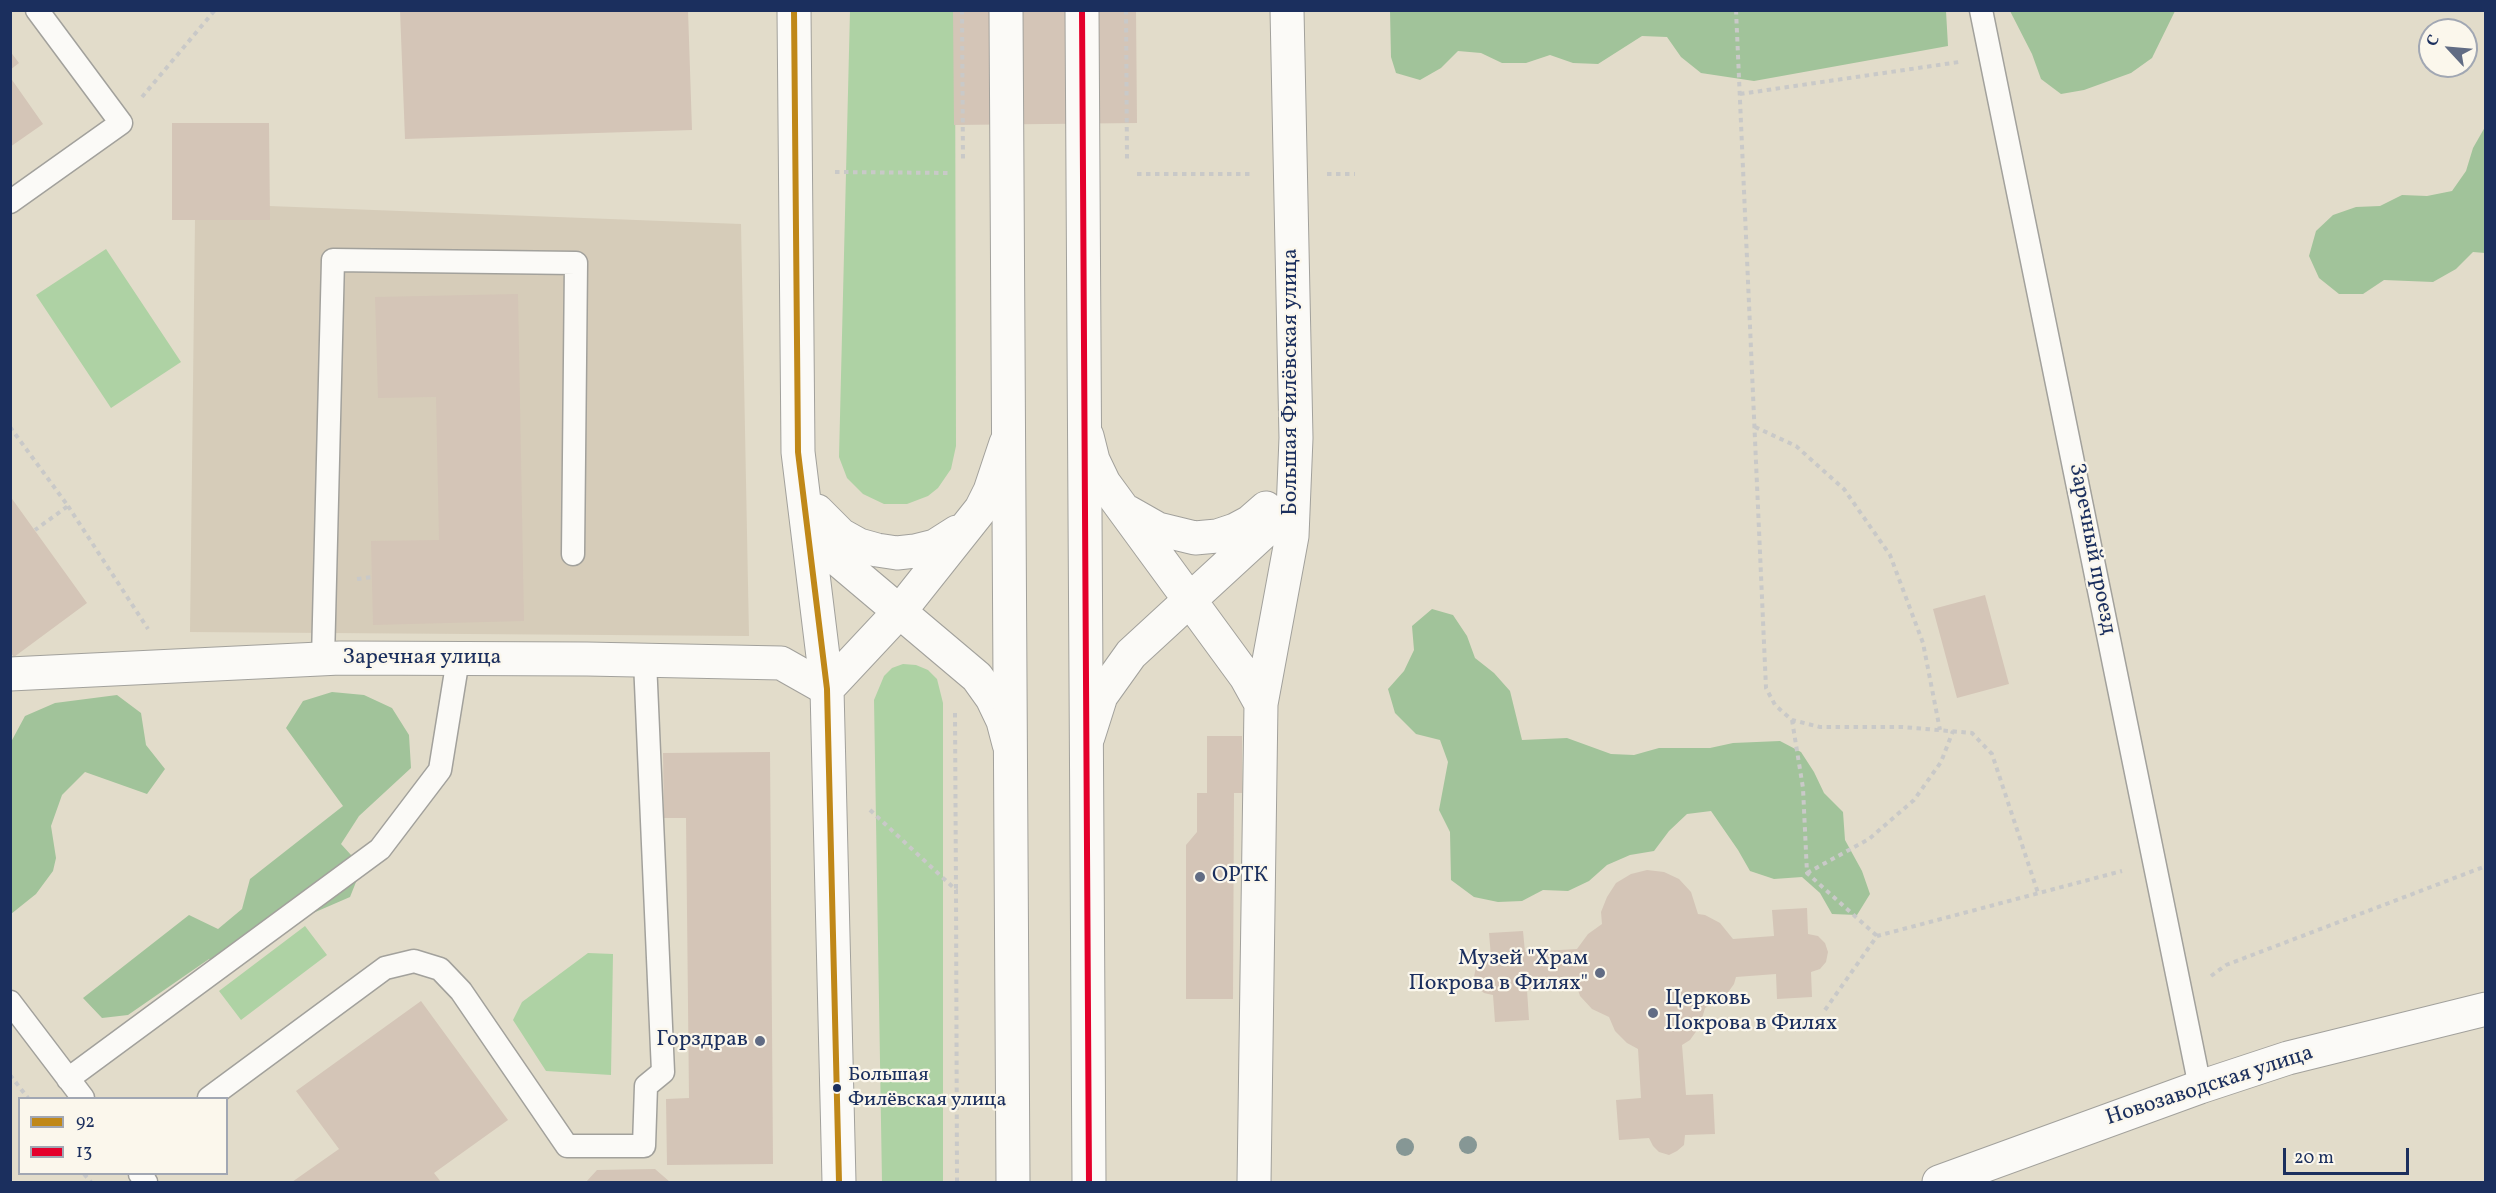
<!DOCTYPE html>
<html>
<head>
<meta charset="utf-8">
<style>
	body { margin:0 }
	#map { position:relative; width:2496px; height:1193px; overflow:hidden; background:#e2dcca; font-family:Vollkorn,serif }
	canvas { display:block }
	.frame { position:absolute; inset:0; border:12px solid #1b2f5e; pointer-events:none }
	.legend { position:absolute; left:18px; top:1097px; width:210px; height:78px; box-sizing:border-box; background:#fbf7ec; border:2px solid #a1a7b3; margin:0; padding:8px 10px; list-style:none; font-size:18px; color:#1b2f5e }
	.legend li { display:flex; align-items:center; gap:12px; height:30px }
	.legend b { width:30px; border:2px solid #a1a7b3 }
	.north { position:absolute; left:2418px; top:18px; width:60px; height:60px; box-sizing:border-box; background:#fbf7ec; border:2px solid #a1a7b3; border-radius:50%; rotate:296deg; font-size:16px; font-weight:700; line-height:24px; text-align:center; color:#1b2f5e }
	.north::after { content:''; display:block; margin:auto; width:21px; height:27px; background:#616c84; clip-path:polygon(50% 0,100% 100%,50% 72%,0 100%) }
	.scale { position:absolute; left:2283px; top:1148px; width:126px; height:27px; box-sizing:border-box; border:3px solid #1b2f5e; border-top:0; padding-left:8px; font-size:18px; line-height:21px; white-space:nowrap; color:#1b2f5e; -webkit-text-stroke:4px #fbf7ec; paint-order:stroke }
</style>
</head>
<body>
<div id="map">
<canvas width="2496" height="1193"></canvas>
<div class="frame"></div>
<ul class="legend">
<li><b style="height:8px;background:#c08818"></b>92</li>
<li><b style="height:8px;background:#e4002b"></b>13</li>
</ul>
<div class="north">С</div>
<div class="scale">20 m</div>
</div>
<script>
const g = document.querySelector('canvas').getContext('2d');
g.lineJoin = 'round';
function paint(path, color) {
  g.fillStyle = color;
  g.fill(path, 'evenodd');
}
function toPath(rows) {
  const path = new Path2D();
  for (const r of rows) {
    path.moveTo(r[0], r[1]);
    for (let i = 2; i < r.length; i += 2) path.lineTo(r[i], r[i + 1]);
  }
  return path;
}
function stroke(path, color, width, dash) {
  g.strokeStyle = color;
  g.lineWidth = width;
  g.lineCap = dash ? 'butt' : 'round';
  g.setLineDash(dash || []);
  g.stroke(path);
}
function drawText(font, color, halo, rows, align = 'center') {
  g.font = font + ' Vollkorn,serif';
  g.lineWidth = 4.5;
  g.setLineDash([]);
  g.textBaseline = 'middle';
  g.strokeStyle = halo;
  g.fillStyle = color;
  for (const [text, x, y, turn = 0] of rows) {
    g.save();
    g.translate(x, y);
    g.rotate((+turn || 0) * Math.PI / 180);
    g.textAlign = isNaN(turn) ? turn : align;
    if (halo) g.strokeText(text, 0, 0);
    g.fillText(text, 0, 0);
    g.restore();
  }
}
paint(toPath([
	[269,206,741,224,749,636,190,632,195,220,269,220]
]), '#d6ccb9');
paint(toPath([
	[850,11,955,11,956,446,951,469,938,488,928,496,907,504,884,504,863,494,847,478,839,457],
	[106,249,181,362,111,408,36,295],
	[903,664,916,665,928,670,937,679,943,703,943,1182,882,1182,874,700,884,676,892,668],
	[305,926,327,955,241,1020,219,991],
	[588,953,613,954,611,1075,546,1071,513,1020,522,1002]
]), '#aed2a4');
paint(toPath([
	[1390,11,1946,11,1948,46,1754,81,1701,73,1681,57,1667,37,1642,36,1598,64,1573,63,1550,55,1526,63,1502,63,1481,53,1458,51,1441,68,1420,80,1396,73,1391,57],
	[2010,11,2175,11,2152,58,2131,73,2084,90,2061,94,2041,79,2032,54],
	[2485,127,2485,253,2473,252,2456,269,2433,282,2384,280,2363,294,2339,294,2319,278,2309,256,2316,231,2333,215,2356,207,2380,206,2402,195,2427,196,2452,191,2466,171,2473,148],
	[1432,609,1453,615,1467,636,1475,658,1494,673,1510,691,1522,740,1567,738,1611,754,1634,755,1659,748,1710,748,1733,743,1780,741,1801,752,1814,772,1824,793,1843,812,1845,840,1862,871,1870,894,1857,915,1832,914,1820,893,1802,877,1774,879,1750,871,1738,850,1711,811,1687,814,1669,831,1654,851,1630,855,1607,865,1589,881,1568,891,1543,890,1522,901,1498,902,1474,897,1451,880,1450,832,1439,810,1448,762,1440,740,1416,734,1395,713,1388,689,1404,671,1414,650,1412,626],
	[332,692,364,695,392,708,409,735,411,768,359,816,341,844,362,867,350,897,297,920,240,967,209,959,128,1015,102,1018,83,998,189,915,218,929,242,909,250,879,343,806,286,728,303,701],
	[117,695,141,713,146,745,165,769,147,794,85,772,62,795,51,826,56,858,53,871,36,894,11,914,11,742,25,716,55,703]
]), '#a1c39a');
paint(toPath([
	[400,10,688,10,692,130,405,139],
	[953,10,1136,10,1137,123,954,125],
	[10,51,19,63,10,70],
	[10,77,43,124,10,147],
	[172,123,269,123,270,220,172,220],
	[518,294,524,621,373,625,371,541,439,540,436,397,378,398,375,297],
	[10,496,87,603,14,657,10,652],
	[1985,595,2009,684,1957,698,1933,609],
	[1207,736,1242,736,1242,793,1234,793,1233,999,1186,999,1186,845,1197,832,1197,793,1207,793],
	[770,752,773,1164,667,1165,666,1099,689,1098,686,818,664,818,663,753],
	[1647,870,1664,872,1679,879,1691,892,1698,914,1705,915,1720,923,1733,939,1774,936,1772,910,1807,908,1808,934,1818,936,1825,943,1828,952,1826,962,1820,969,1811,972,1812,997,1777,999,1776,974,1736,977,1734,984,1724,998,1705,1008,1700,1026,1690,1040,1682,1045,1686,1095,1713,1094,1715,1134,1685,1135,1684,1145,1677,1151,1669,1155,1659,1152,1653,1146,1649,1138,1619,1140,1616,1100,1641,1098,1638,1049,1627,1043,1615,1031,1609,1017,1592,1009,1580,996,1577,987,1527,990,1529,1020,1495,1022,1493,995,1484,993,1477,987,1474,977,1476,967,1482,960,1491,957,1489,933,1523,931,1525,952,1577,949,1588,934,1602,924,1601,912,1607,897,1616,883,1631,874],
	[421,1001,508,1120,434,1173,441,1182,292,1182,339,1149,296,1091],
	[655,1169,670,1182,586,1182,597,1170]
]), '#d4c5b7');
const service = toPath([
	[1981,10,2200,1087],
	[10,202,121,123,37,10],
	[323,659,333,260,576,263,573,554],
	[10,1002,83,1098],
	[68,1079,380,849,440,770,458,659],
	[209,1098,385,968,414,961,440,969,461,991,567,1146,644,1146,646,1086,663,1072,645,661],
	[140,1174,146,1182]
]);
const minor = toPath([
	[10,674,340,658,587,659,781,663,827,689]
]);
const tertiary = toPath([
	[794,10,798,452,827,689,839,1182],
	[1087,436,1093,460,1104,483,1246,677,1261,704],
	[817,511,841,535,859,545,877,550,897,553,915,551,935,546,957,532],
	[1128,512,1158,529,1195,538,1217,536,1235,530,1250,522,1266,508],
	[807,520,813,533,830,553,977,677,992,698,1003,721,1009,744],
	[827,689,900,611,981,509,990,491,1006,443],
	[1088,737,1101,696,1131,654,1293,505],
	[1254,1182,1261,704,1292,536,1296,438,1287,10],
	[1939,1182,2200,1087,2288,1058,2486,1009]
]);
const secondary = toPath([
	[1006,10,1013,1182],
	[1082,10,1089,1182]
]);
stroke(service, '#a2a19c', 25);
stroke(minor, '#a2a19c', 35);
stroke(tertiary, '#a2a19c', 35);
stroke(secondary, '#a2a19c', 35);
stroke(toPath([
	[962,10,963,161],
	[1126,10,1127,160],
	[1736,10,1766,688,1775,705,1792,720,1820,727,1903,727,1972,733,1992,754,2038,893],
	[1740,94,1959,62],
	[142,97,215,10],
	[835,172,951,173],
	[1137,174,1254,174],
	[1327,174,1355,174],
	[10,427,68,506,35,530],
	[1755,427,1796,446,1844,489,1890,555,1923,643,1940,730],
	[68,506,148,629],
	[357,579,372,577],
	[955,713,956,889],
	[1792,720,1803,788,1807,873,1877,936],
	[870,810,956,890,957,1182],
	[1807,873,1869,839,1914,800,1941,762,1953,731],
	[2211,976,2226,965,2486,866],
	[1825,1010,1877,936,2122,871],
	[10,1075,28,1098],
	[84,1174,91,1182]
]), '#c9c9c8', 4, [4.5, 4.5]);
stroke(service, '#fbfaf7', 22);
stroke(minor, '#fbfaf7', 33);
stroke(tertiary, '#fbfaf7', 33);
stroke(secondary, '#fbfaf7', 33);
stroke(toPath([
	[794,10,798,452,827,689,839,1182]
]), '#c08818', 6);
stroke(toPath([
	[1082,10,1089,1182]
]), '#e4002b', 6);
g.fillStyle = '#869795';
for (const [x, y] of [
	[1468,1145],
	[1405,1147]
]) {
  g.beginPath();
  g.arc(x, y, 9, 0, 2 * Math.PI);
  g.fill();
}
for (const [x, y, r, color] of [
	[1200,877,6,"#616c84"],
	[1600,973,6,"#616c84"],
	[1653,1013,6,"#616c84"],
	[760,1041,6,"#616c84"],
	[837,1088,5,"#1b2f5e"]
]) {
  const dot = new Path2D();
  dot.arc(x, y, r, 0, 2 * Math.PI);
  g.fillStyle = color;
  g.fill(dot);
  stroke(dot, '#fbf7ec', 2);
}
drawText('20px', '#1b2f5e', '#fbf7ec', [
	["Большая",848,1076],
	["Филёвская улица",848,1101]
], 'left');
drawText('22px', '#1b2f5e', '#fbf7ec', [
	["Большая Филёвская улица",1292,382,-90],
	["Заречный проезд",2091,549,79],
	["Заречная улица",422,659],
	["Новозаводская улица",2210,1087,-18]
]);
drawText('22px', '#1b2f5e', '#fbf7ec', [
	["ОРТК",1212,877],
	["Музей \"Храм",1588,960,"right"],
	["Покрова в Филях\"",1588,985,"right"],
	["Церковь",1665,1000],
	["Покрова в Филях",1665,1025],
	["Горздрав",748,1041,"right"]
], 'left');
</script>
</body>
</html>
